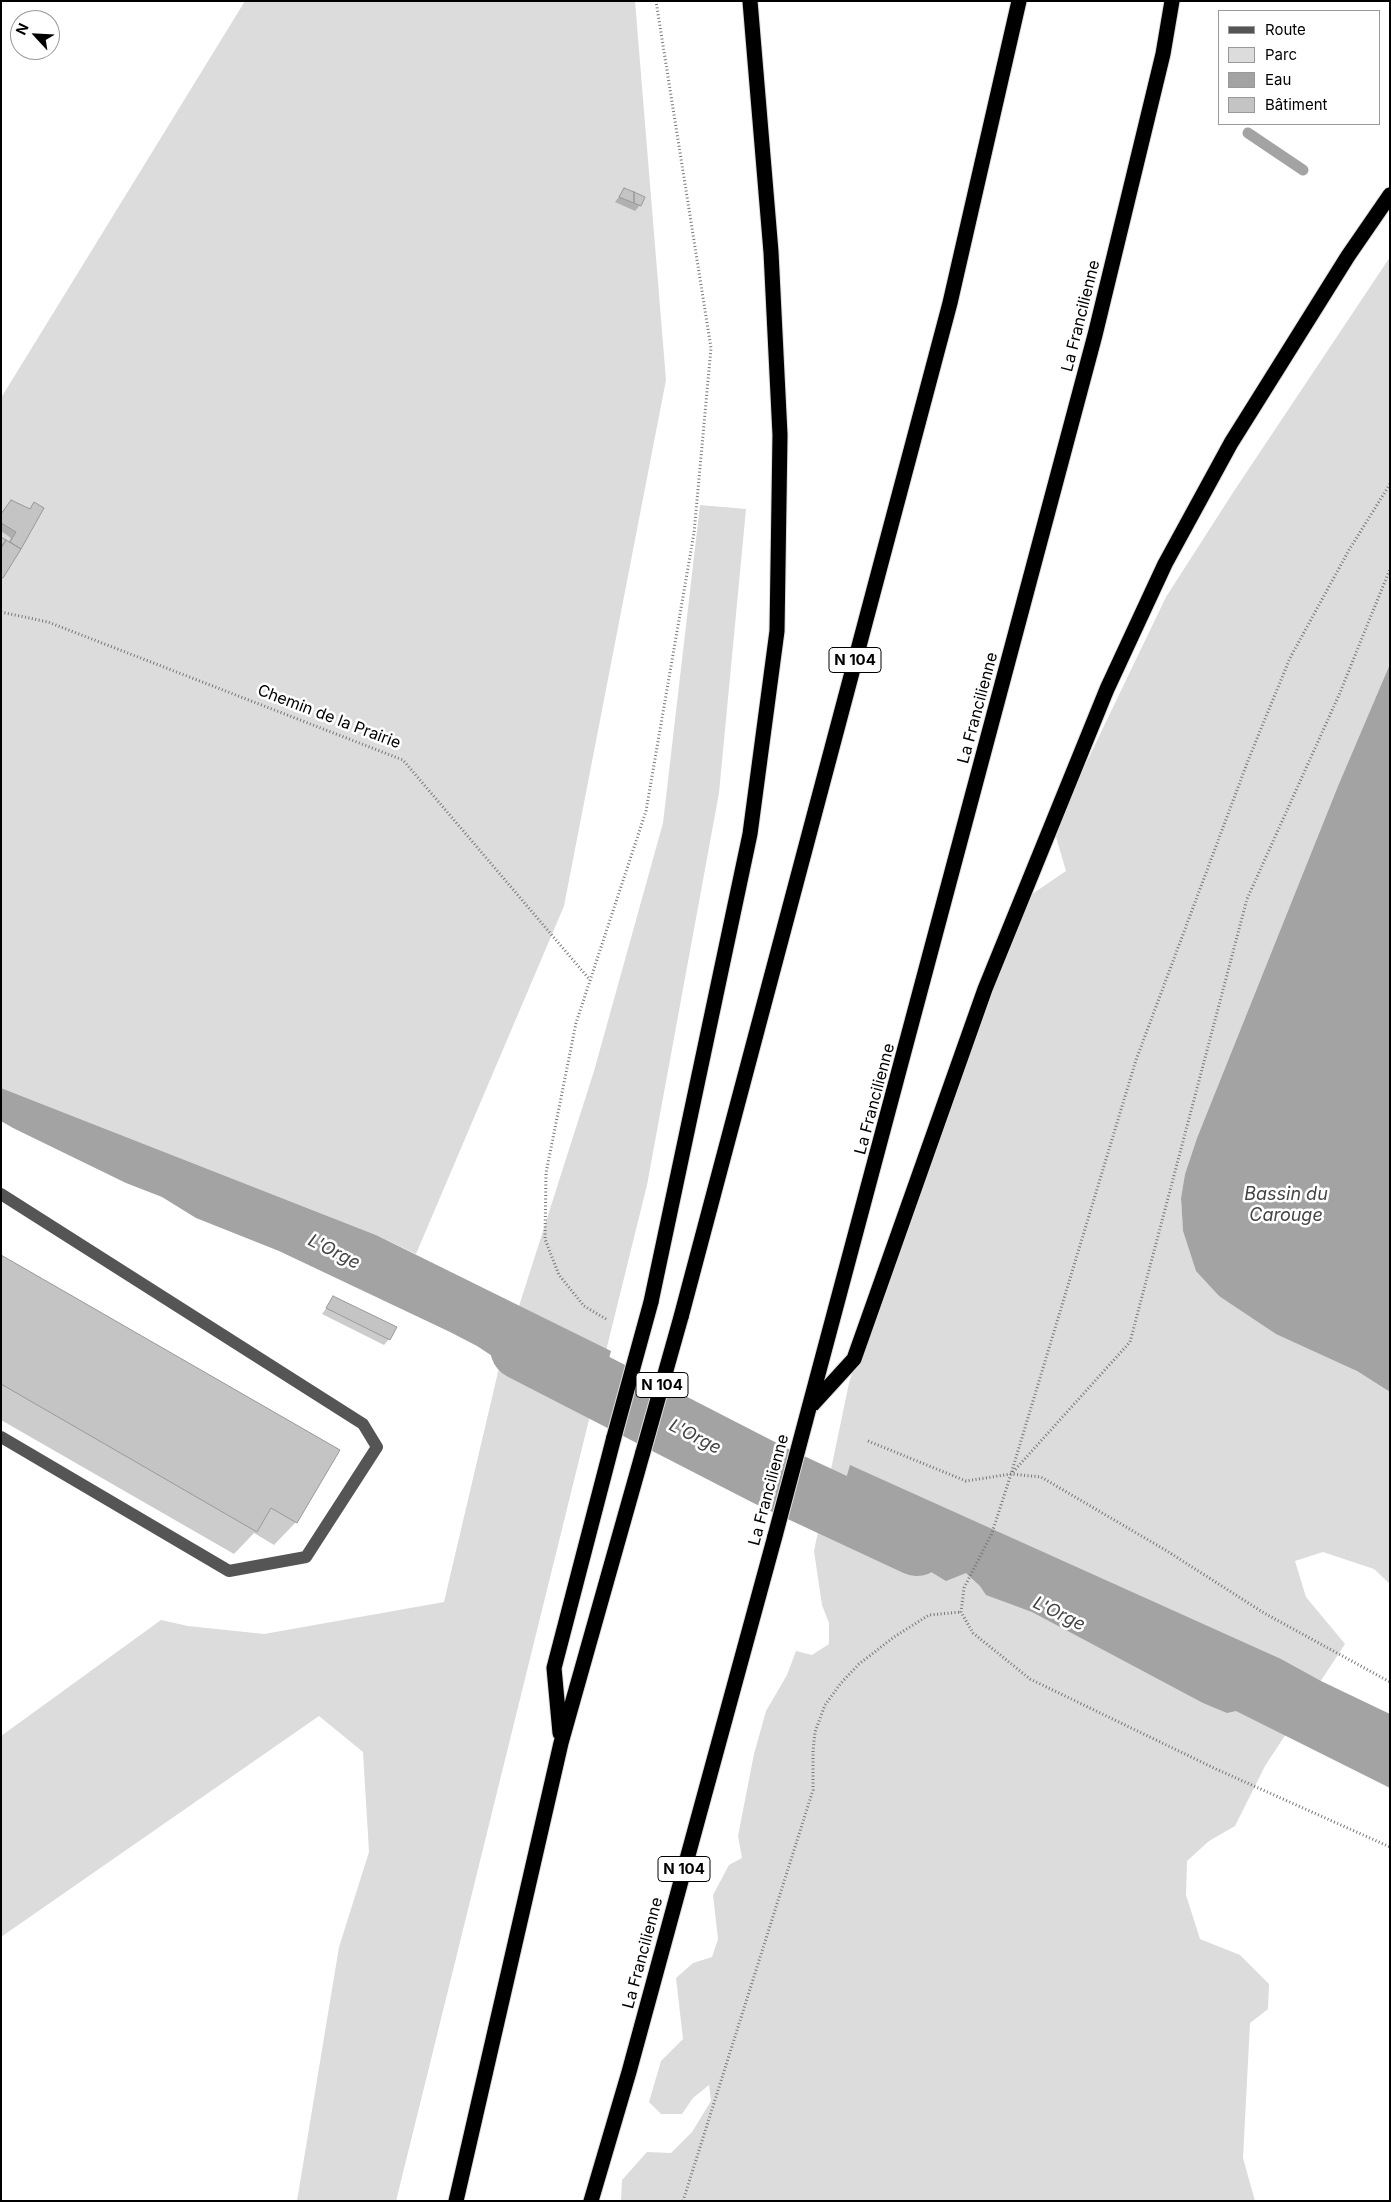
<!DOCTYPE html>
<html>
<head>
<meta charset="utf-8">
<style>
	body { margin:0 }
	#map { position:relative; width:1391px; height:2202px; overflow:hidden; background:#fff; font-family:Inter,sans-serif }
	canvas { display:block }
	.frame { position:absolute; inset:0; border:2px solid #000; pointer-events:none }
	.legend { position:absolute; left:1218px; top:10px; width:162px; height:115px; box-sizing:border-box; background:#fff; border:1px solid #999; margin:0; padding:6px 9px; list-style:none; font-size:15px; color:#000 }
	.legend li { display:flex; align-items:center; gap:10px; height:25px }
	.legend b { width:25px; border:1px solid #999 }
	.north { position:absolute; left:10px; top:10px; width:50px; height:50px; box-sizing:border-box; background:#fff; border:1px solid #999; border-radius:50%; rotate:295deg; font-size:14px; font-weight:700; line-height:20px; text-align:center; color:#000 }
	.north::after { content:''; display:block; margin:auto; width:18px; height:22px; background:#000; clip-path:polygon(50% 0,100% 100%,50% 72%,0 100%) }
</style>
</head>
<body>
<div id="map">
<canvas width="1391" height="2202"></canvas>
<div class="frame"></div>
<ul class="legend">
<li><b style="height:6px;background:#555"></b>Route</li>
<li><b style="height:14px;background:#dcdcdc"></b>Parc</li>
<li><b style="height:14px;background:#a3a3a3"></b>Eau</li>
<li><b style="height:14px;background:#c4c4c4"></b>Bâtiment</li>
</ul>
<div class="north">N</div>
</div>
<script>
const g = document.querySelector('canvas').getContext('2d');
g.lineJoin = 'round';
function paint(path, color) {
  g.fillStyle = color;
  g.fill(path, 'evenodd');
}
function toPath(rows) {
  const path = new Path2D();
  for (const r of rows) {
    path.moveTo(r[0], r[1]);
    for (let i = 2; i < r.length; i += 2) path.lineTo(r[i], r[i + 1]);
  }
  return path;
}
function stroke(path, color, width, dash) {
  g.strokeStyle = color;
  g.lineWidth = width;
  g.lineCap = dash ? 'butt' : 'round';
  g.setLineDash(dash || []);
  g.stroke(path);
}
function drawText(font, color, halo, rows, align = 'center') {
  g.font = font + ' Inter,sans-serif';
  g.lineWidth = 5;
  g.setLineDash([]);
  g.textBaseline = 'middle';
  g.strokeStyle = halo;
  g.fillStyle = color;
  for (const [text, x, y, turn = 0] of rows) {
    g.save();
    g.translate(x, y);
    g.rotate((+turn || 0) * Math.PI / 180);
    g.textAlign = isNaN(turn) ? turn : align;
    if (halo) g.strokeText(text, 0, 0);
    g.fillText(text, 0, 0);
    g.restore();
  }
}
paint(toPath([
	[245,1,635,1,666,380,564,906,416,1254,376,1235,1,1088,1,398],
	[1390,257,1390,664,1338,786,1197,1138,1185,1174,1181,1198,1183,1231,1196,1270,1219,1296,1357,1371,1390,1392,1390,1584,1374,1569,1323,1552,1295,1561,1306,1597,1345,1644,1265,1766,1235,1826,1209,1841,1187,1861,1186,1895,1200,1939,1240,1955,1269,1984,1268,2009,1250,2023,1243,2158,1255,2201,621,2201,622,2180,647,2152,671,2153,692,2132,711,2101,709,2085,693,2098,682,2114,661,2114,649,2102,661,2061,683,2039,676,1978,693,1963,712,1957,718,1939,713,1895,729,1865,742,1858,738,1836,754,1754,766,1711,787,1675,796,1651,812,1655,829,1644,829,1623,822,1605,814,1551,849,1383,945,1083,1022,901,1066,871,1054,830,1166,597,1234,491],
	[700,505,746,509,719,793,647,1185,396,2201,297,2201,339,1947,369,1852,363,1752,319,1716,1,1937,1,1736,161,1620,188,1626,264,1634,444,1602,498,1372,594,1071,663,823]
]), '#dcdcdc');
paint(toPath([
	[1390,664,1390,1392,1357,1371,1276,1334,1219,1296,1196,1271,1183,1231,1181,1198,1185,1174,1197,1138,1338,786],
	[1,1088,376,1235,611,1351,595,1412,538,1386,477,1346,450,1332,279,1251,196,1218,162,1197,126,1183,13,1128,1,1121],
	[850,1465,1281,1659,1321,1681,1390,1714,1390,1788,1236,1711,1227,1713,1203,1703,1032,1612,986,1595,980,1586,966,1573,946,1581,913,1561,890,1555,879,1549,858,1529,835,1517]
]), '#a3a3a3');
paint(toPath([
	[624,190,640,205,635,211,615,202],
	[11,501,29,509,34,503,43,509,1,579,1,538,8,543,11,538,1,531,1,513],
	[1,1256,296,1522,274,1545,254,1533,234,1554,1,1420],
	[334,1297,389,1339,384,1345,322,1314]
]), '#0003');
stroke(toPath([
	[1248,133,1303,170]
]), '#a3a3a3', 11);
stroke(toPath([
	[522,1348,769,1475,917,1544]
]), '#a3a3a3', 64);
const building = toPath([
	[624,188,634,192,634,203,619,197,624,188],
	[634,192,645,197,641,206,634,203,634,192],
	[11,500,30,509,34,502,44,508,21,549,10,542,16,532,1,523,1,514,11,500],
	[1,537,6,540,1,548,1,537],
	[6,540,21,549,3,578,1,577,1,548,6,540],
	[1,1255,340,1450,297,1523,271,1508,257,1532,1,1384,1,1255],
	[333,1296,397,1327,390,1340,326,1308,333,1296]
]);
paint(building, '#c4c4c4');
stroke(building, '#999', 1);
const highway = toPath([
	[651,1302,750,834,777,631,780,435,771,252,750,1],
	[681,1317,950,303,1019,1],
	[812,1405,854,1359,985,989,1107,689,1165,564,1231,443,1348,256,1390,195],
	[809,1408,1095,335,1163,54,1172,1],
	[560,1733,554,1668,614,1437],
	[456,2201,561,1743,643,1452],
	[591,2201,629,2072,775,1536]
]);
stroke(highway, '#dbdbdb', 17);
stroke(toPath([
	[1390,484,1349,550,1290,658,1249,758,1136,1060,1011,1474,992,1533,964,1588,961,1612,973,1633,1030,1679,1216,1769,1390,1847],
	[1,612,48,622,403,760,590,980],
	[606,1319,584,1306,559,1275,545,1239,546,1173,576,1023,646,811,694,533,711,348,656,1],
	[868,1441,966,1481,1011,1474,1041,1477,1167,1551,1264,1613,1390,1682],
	[1013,1472,1130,1342,1247,899,1339,695,1390,569],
	[683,2201,813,1790,813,1751,815,1732,825,1705,841,1683,859,1664,894,1637,929,1615,961,1612]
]), '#777', 3, [1, 2.5]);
stroke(toPath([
	[1,1194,363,1424,377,1447,306,1557,229,1571,1,1437]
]), '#555', 12);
stroke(highway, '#000', 15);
const highwayBridge = toPath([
	[614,1437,651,1302],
	[643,1452,681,1317],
	[775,1536,809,1408]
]);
stroke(highwayBridge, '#dbdbdb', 17, []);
stroke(highwayBridge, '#000', 15);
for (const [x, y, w] of [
	[855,660,52],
	[662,1385,52],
	[684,1869,52]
]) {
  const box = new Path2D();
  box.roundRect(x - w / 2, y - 12.5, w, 25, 4);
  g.fillStyle = '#fff';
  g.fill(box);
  stroke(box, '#000', 1);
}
drawText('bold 15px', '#000', null, [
	["N 104",855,660],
	["N 104",662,1385],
	["N 104",684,1869]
]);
drawText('16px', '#000', '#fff', [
	["La Francilienne",1081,316,-76],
	["La Francilienne",978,708,-75],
	["Chemin de la Prairie",329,717,21],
	["La Francilienne",875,1099,-75],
	["La Francilienne",769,1490,-75],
	["La Francilienne",643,1953,-75]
]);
drawText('italic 18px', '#444', '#fff', [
	["Bassin du",1286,1195],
	["Carouge",1286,1216],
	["L'Orge",334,1252,27],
	["L'Orge",695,1437,27],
	["L'Orge",1059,1614,26]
]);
</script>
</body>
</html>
